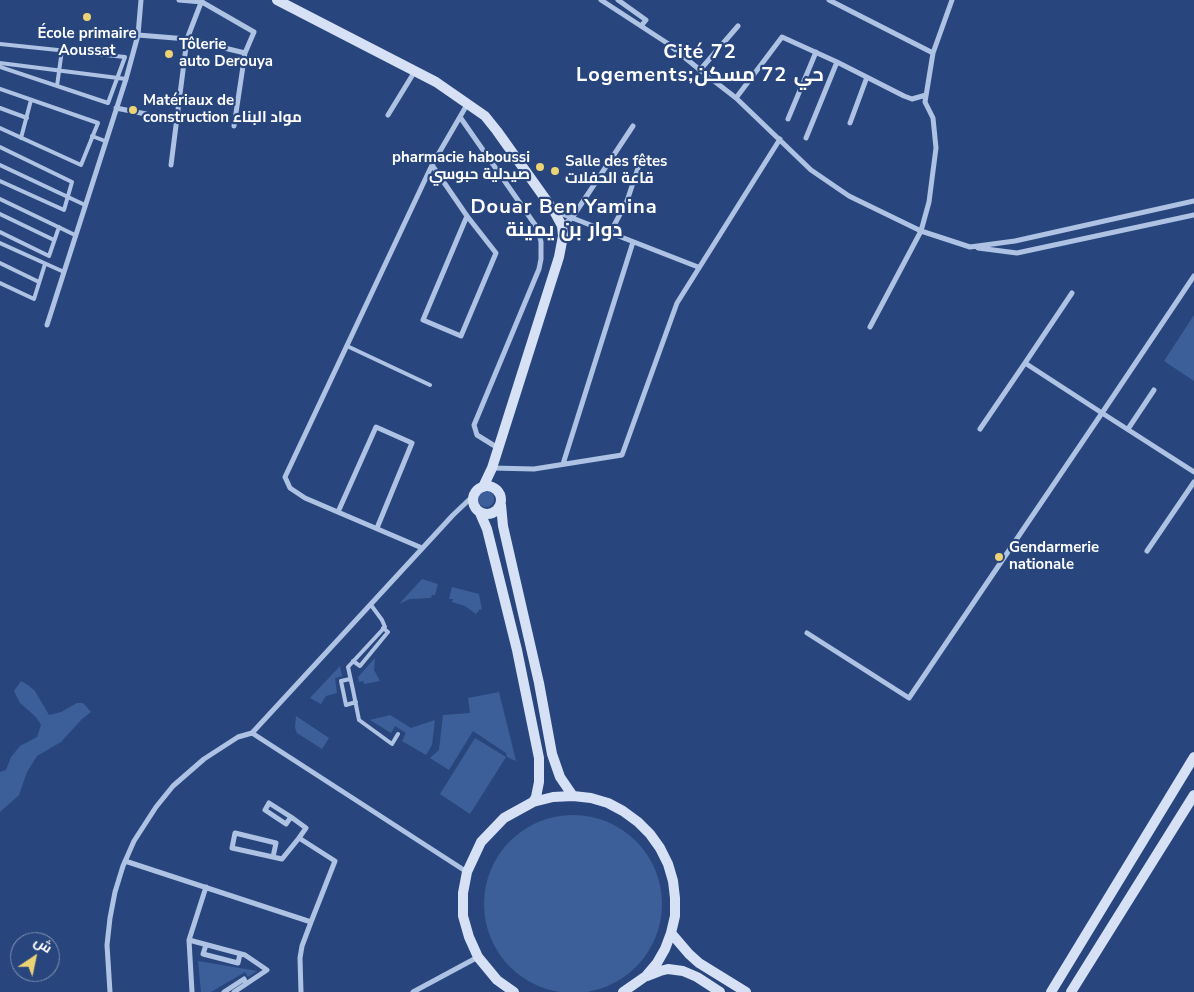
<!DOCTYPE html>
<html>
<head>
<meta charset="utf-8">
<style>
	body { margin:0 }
	#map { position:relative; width:1194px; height:992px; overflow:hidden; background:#28467d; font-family:"Nunito Sans",Cairo,sans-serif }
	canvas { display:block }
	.north { position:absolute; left:10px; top:932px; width:50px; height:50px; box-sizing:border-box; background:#28467d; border:1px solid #7e90b1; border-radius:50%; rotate:34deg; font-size:14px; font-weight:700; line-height:20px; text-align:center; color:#fff }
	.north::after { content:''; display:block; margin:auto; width:18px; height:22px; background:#ecd374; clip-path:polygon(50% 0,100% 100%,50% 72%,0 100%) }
</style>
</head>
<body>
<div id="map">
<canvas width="1194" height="992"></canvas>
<div class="north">ش</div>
</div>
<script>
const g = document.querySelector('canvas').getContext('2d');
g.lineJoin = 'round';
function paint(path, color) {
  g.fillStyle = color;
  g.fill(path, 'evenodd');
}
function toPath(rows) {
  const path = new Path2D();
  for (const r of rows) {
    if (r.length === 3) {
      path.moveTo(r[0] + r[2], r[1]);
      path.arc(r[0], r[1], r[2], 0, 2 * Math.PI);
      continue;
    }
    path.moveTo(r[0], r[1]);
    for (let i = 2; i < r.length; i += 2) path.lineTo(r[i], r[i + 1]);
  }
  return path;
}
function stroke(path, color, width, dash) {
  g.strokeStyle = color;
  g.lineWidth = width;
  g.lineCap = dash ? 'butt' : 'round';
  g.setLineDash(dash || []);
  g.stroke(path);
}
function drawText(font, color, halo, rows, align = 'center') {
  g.font = font + ' "Nunito Sans",Cairo,sans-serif';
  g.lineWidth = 4.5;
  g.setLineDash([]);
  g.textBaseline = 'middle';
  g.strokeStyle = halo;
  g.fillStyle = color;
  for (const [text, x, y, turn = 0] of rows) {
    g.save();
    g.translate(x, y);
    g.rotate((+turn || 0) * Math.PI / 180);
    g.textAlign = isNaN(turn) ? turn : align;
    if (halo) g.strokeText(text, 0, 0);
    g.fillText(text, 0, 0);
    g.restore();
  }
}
paint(toPath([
	[1194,315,1194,381,1164,361],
	[486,499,8],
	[422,579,438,584,435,595,432,595,431,598,410,599,399,604],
	[452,587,479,594,482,610,480,609,476,614,465,606,452,602,453,599,449,599],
	[375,658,374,670,380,681,364,684,363,681,359,682,358,677],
	[340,666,342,676,335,678,337,693,326,696,321,704,310,698],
	[21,681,28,685,35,691,49,715,61,712,77,703,83,703,91,712,82,719,61,742,37,756,27,772,19,795,0,812,0,772,6,770,11,757,20,746,37,737,41,725,36,717,20,703,14,691],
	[499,692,516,761,507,757,506,753,473,731,449,770,430,758,439,750,443,715,470,713,468,698],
	[390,715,411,728,435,720,432,745,426,755,402,741,406,733,395,726,391,733,370,720],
	[296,716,329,738,322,749,297,733,295,728],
	[475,738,506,757,470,814,440,794],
	[573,904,89],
	[198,961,257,971,248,977,245,972,211,992,201,992]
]), '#3c5f9a');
stroke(toPath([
	[0,44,125,57,108,103,0,67],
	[0,63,126,79],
	[57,86,62,50],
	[0,89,98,123,81,165,0,128],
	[0,108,27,118],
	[92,136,105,141],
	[21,138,31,100],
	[0,147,72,182,64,210,0,181],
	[0,165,85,205],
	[0,199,75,235],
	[0,214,54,240],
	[0,232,49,256,59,227],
	[0,243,64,272],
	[0,263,39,282],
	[0,283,34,299,45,264],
	[347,346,430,385],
	[371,605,382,620,385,627,348,667,353,690,359,720,392,744,398,734],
	[353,661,360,666,388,632,383,628],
	[350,679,341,681,346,705,356,702]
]), '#aec2e4', 4);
stroke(toPath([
	[601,0,667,43,700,70,738,26],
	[618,0,646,20,641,26],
	[829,0,933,53],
	[138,35,141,0],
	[700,70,736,98,811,170,849,196,921,231,970,247,1015,241,1194,201],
	[736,98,782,37,837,62,904,96,912,99,926,95],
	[116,108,146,114],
	[388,115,415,71],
	[460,117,538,229,541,242,541,259,539,269,474,425,477,435,498,448],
	[788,119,816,52],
	[850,123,867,77],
	[234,126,245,53],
	[806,138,837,62],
	[171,165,187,39,202,0],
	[432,165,467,216],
	[557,212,698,267],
	[467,216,496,253,461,336,423,320,467,216],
	[562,226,572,218,633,126],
	[610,233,627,201,641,159],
	[978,248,1017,253,1194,215],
	[1194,276,1102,413,1194,472],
	[47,325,126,79,138,35,187,39,245,53,254,32,202,2,179,0],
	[870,327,921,231,929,202,936,148,933,118,925,102,933,53,952,0],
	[1025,363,1072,293],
	[1128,429,1154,390],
	[563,464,633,242],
	[492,468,534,469,622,455,677,303,780,139],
	[338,512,376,427,412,443,377,528],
	[422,548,305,498,290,488,285,477,432,165,468,103],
	[1147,551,1194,482],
	[807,633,909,698,1102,413,1025,363,980,429],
	[252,733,467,872],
	[273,857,276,843,235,833,232,848,273,857,282,859,299,838],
	[125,861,311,922,335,861,299,838,306,828,291,817,269,803,265,810,286,824,291,817],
	[189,940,245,955,267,970,234,992],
	[206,945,203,954,238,963,240,954],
	[110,992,107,945,110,918,115,892,123,866,134,841,156,807,173,786,204,759,238,737,252,733,453,515,473,496],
	[192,992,189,940,206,887],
	[224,992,244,979,246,984],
	[301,992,300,958,302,946,311,922],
	[413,992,478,957]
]), '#aec2e4', 5);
stroke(toPath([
	[277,0,436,82,485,116,497,131,554,211,562,226,563,236,559,257,492,468,483,487],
	[487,500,14],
	[501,505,503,526,539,683,552,754,560,777,573,796],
	[480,513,487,529,517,650,539,758,539,782,536,797,533,802],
	[671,933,689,954,699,963,746,992],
	[647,976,660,971,668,969,683,971,697,977,720,992],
	[514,992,497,980,478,957,469,937,463,916,463,893,467,872,481,842,504,818,533,802,553,797,573,796,591,798,608,803,623,811,638,822,650,834,660,848,668,864,673,881,675,898,675,916,671,933,665,949,657,963,646,976,623,992],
	[1051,992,1194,757],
	[1071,992,1194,795]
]), '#d6e1f5', 10);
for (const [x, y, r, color] of [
	[87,17,5,"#ecd374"],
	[169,54,5,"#ecd374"],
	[133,110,5,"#ecd374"],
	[540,167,5,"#ecd374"],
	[555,171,5,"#ecd374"],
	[999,557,5,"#ecd374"]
]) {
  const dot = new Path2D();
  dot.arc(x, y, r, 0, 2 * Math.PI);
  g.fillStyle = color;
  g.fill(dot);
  stroke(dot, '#28467d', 2);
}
drawText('bold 15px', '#fff', '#28467d', [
	["École primaire",87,34,"center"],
	["Aoussat",87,51,"center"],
	["Tôlerie",179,45],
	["auto Derouya",179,62],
	["Matériaux de",143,101],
	["construction مواد البناء",143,118],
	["pharmacie haboussi",530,158,"right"],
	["صيدلية حبوسي",530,175,"right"],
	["Salle des fêtes",565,162],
	["قاعة الحفلات",565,179],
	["Gendarmerie",1009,548],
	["nationale",1009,565]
], 'left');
g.letterSpacing = '1px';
drawText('bold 20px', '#fff', '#28467d', [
	["Cité 72",700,53],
	["Logements;حي 72 مسكن",700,76],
	["Douar Ben Yamina",564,208],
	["دوار بن يمينة",564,231]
]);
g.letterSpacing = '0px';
</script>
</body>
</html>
